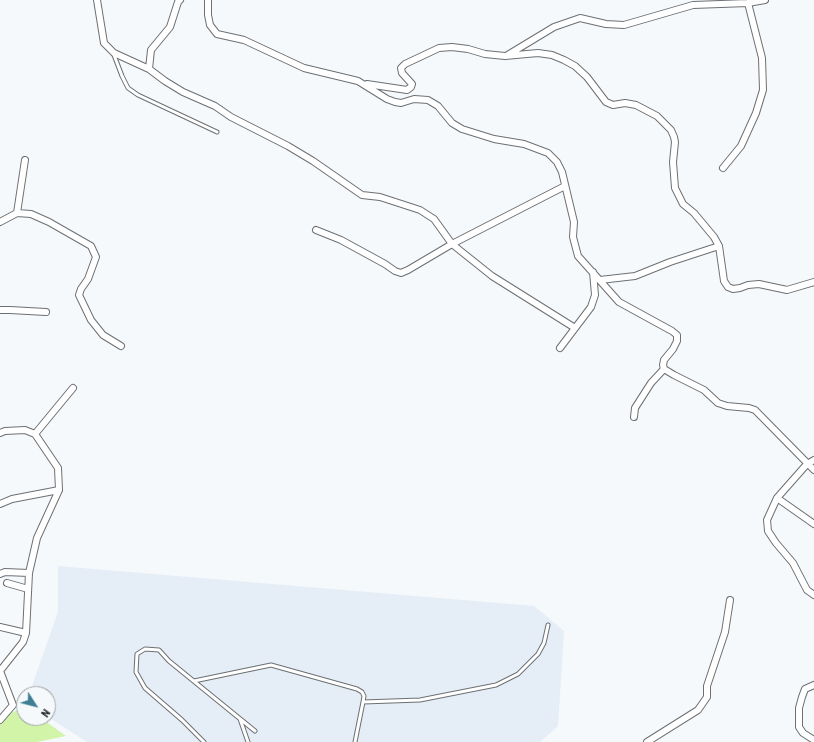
<!DOCTYPE html>
<html>
<head>
<meta charset="utf-8">
<style>
	body { margin:0 }
	#map { position:relative; width:814px; height:742px; overflow:hidden; background:#f5f9fc; font-family:"Roboto Condensed",sans-serif }
	canvas { display:block }
	.north { position:absolute; left:16px; top:686px; width:40px; height:40px; box-sizing:border-box; background:#f5f9fc; border:1px solid #9fa2a4; border-radius:50%; rotate:126deg; font-size:11px; font-weight:700; line-height:16px; text-align:center; color:#1e1f21 }
	.north::after { content:''; display:block; margin:auto; width:14px; height:18px; background:#3f7d93; clip-path:polygon(50% 0,100% 100%,50% 72%,0 100%) }
</style>
</head>
<body>
<div id="map">
<canvas width="814" height="742"></canvas>
<div class="north">N</div>
</div>
<script>
const g = document.querySelector('canvas').getContext('2d');
g.lineJoin = 'round';
function paint(path, color) {
  g.fillStyle = color;
  g.fill(path, 'evenodd');
}
function toPath(rows) {
  const path = new Path2D();
  for (const r of rows) {
    path.moveTo(r[0], r[1]);
    for (let i = 2; i < r.length; i += 2) path.lineTo(r[i], r[i + 1]);
  }
  return path;
}
function stroke(path, color, width, dash) {
  g.strokeStyle = color;
  g.lineWidth = width;
  g.lineCap = dash ? 'butt' : 'round';
  g.setLineDash(dash || []);
  g.stroke(path);
}
paint(toPath([
	[58,566,534,606,564,631,558,726,540,742,87,742,48,717,48,694,31,694,32,686,58,612]
]), '#e5edf6');
paint(toPath([
	[24,708,24,718,41,718,66,736,37,742,0,742,0,724,10,713]
]), '#d1f4a9');
const service = toPath([
	[114,55,122,76,128,88,138,95,217,132],
	[194,681,271,665,357,689,362,692,364,696,363,702],
	[240,719,248,742],
	[204,742,182,720,145,688,136,672,137,654,145,649,159,650,169,661,255,731],
	[355,742,363,702,420,700,496,685,518,674,538,654,544,643,548,625]
]);
const minor = toPath([
	[97,0,104,43,114,53,149,69,165,81,183,92,215,106,231,117,288,146,313,161,362,195,380,197,420,210,434,219,452,244,492,276,575,328],
	[208,0,208,15,210,25,217,34,244,40,304,68,358,81,387,99,395,102,401,103,414,99,428,100,438,106,452,123,462,129,494,139,524,144,548,153,557,162,562,172,574,222,573,237,578,256,619,302,672,331,677,335,677,341,673,349,664,360,663,365,664,369,674,375,704,390,718,403,727,406,749,408,755,410,814,470],
	[506,56,554,27,580,18,606,24,624,25,693,5,748,3,765,0],
	[149,69,151,50,170,27,178,2,180,0],
	[367,84,407,90,411,87,412,84,402,73,401,68,405,64,439,48,452,47,468,49,485,54,505,56,538,53,552,55,564,60,575,66,587,77,606,102,613,105,625,103,636,105,657,116,671,130,674,137,675,142,673,162,675,188,683,204,694,213,714,237,719,246,724,281,728,287,733,289,740,288,748,285,759,284,787,290,814,282],
	[723,168,741,146,756,113,763,90,762,58,748,3],
	[17,213,25,160],
	[0,222,17,213,31,214,49,222,91,246,96,257,88,279,81,289,79,295,91,320,103,335,121,346],
	[316,230,341,240,385,264,395,271,401,273,408,270,452,244,565,186],
	[600,280,635,276,670,262,719,246],
	[0,310,10,310,46,312],
	[560,348,591,307,595,295,593,272],
	[634,417,635,408,651,383,664,369],
	[0,433,5,431,25,430,35,434,58,468,59,490,37,538,29,573,26,633,23,642,0,671,13,705,0,720],
	[35,434,73,388],
	[814,460,807,464,777,498,767,520,768,531,776,543,793,563,807,590,814,595],
	[777,498,814,524],
	[0,504,12,499,59,490],
	[0,574,5,572,29,573],
	[7,583,28,589],
	[0,627,26,633],
	[814,685,805,689,802,697,799,708,799,727,803,733,814,740],
	[647,742,698,710,707,697,707,686,725,632,730,600]
]);
stroke(service, '#6d7073', 5);
stroke(minor, '#6d7073', 8);
stroke(service, '#fff', 3);
stroke(minor, '#fff', 6);
</script>
</body>
</html>
